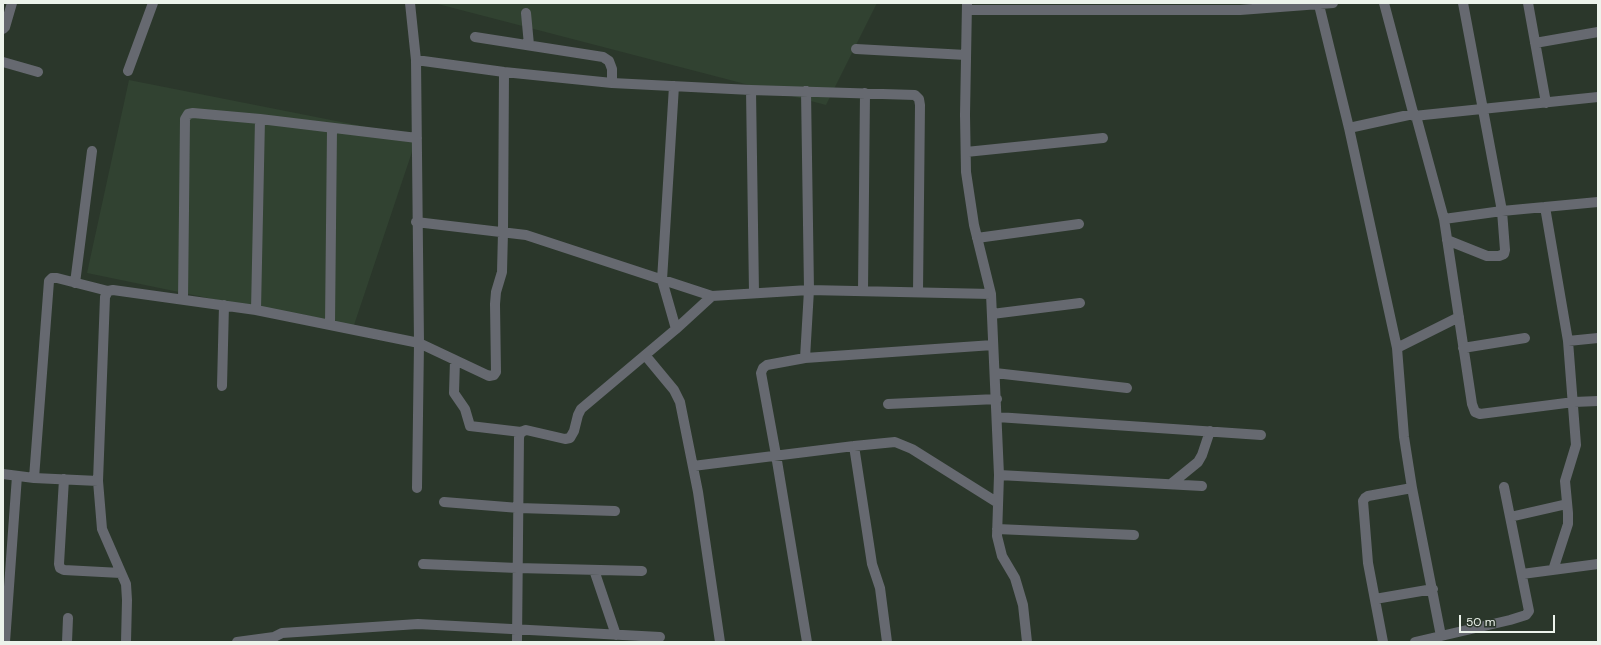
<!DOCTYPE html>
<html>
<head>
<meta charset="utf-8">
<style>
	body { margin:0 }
	#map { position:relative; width:1601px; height:645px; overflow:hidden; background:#2b372b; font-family:"DM Sans",sans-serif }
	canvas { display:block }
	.frame { position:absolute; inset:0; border:4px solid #ecf3eb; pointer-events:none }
	.scale { position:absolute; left:1459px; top:615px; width:96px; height:18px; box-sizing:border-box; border:2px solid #ecf3eb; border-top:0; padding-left:5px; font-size:12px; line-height:14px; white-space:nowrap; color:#ecf3eb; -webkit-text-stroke:3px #2b372b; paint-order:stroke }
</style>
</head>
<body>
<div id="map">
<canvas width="1601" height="645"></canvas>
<div class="frame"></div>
<div class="scale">50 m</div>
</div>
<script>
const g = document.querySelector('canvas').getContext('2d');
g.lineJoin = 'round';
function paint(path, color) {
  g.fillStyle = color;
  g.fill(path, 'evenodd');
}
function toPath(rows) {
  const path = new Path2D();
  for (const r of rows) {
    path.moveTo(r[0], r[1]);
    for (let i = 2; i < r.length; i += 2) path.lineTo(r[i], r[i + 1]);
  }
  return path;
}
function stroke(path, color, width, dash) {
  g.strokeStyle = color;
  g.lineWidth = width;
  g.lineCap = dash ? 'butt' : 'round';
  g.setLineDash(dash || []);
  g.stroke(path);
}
paint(toPath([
	[434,3,877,3,826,105],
	[129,80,417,137,353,328,87,273]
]), '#314231');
stroke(toPath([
	[410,3,416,60,419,343,417,488],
	[967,3,965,115,966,172,974,225,991,294,999,475,997,536,1002,556,1015,578,1023,605,1027,642],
	[1384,3,1414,116,1598,97],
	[1528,3,1546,103],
	[1319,5,1349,128,1397,348,1404,437,1412,488,1441,636],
	[967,10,1240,10,1333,3],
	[526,13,529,45],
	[3,29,5,27,12,3],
	[475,37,603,57,609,61,612,69,612,83],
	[1535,43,1598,32],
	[856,49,966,55],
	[416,60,504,72,612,83,751,90,915,95,919,99,920,105,918,292],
	[3,62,38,72],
	[128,71,153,3],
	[674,86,662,280,676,329],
	[751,90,754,293],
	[806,91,809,290,805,358,767,365,763,368,761,373,776,455,807,642],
	[1416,116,1444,219,1472,404,1475,412,1480,414,1574,402,1598,401],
	[1349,128,1413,114],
	[966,152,1103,138],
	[1545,207,1568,341,1576,445,1565,481,1568,513,1568,524,1553,570],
	[1444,219,1502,211,1598,202],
	[416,222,526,235,712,296,809,290,991,294],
	[977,238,1079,224],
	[1447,240,1487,256,1499,256,1504,254,1505,250,1502,211,1463,3],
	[75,283,92,151],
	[863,291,865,93],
	[183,300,185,119,188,114,193,113,260,119,417,138],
	[256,310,260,119],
	[992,314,1080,303],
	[330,324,332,129],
	[1568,341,1598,338],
	[1397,348,1459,317],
	[1463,348,1525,338],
	[645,355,674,390,680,402,698,492,720,642],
	[805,358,993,345],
	[455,360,454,393,465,409,470,426,521,432],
	[995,373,1127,388],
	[222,386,224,305],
	[888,404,997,399],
	[997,417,1261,435],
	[854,446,872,564,880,588,887,642],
	[693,466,854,446,895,442,912,449,998,503],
	[3,474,34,478,98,481],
	[999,475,1202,486],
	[34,478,49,281,52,278,57,278,108,291],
	[64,479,59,564,60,568,64,570,121,573],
	[1171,484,1198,462,1202,455,1210,431],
	[444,502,519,508,615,511],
	[1510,517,1567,504],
	[997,529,1134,535],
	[423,564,517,568,642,571],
	[594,570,616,635],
	[1522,574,1598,564],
	[1375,599,1433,589],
	[5,642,17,476],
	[67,642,68,618],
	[126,642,127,600,126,584,102,529,98,481,105,297,108,291,113,290,256,310,419,343,489,376,494,375,496,372,495,304,496,292,502,272,503,232,504,72],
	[237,642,274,637],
	[272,642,274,637,282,633,418,624,660,637],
	[517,642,519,437,521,432,526,430,565,439,570,438,574,431,578,415,581,409,676,329,712,296],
	[1383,642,1368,563,1363,501,1365,498,1368,496,1412,488],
	[1415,642,1510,620,1526,615,1529,611,1504,487]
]), '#666970', 10);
</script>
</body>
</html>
